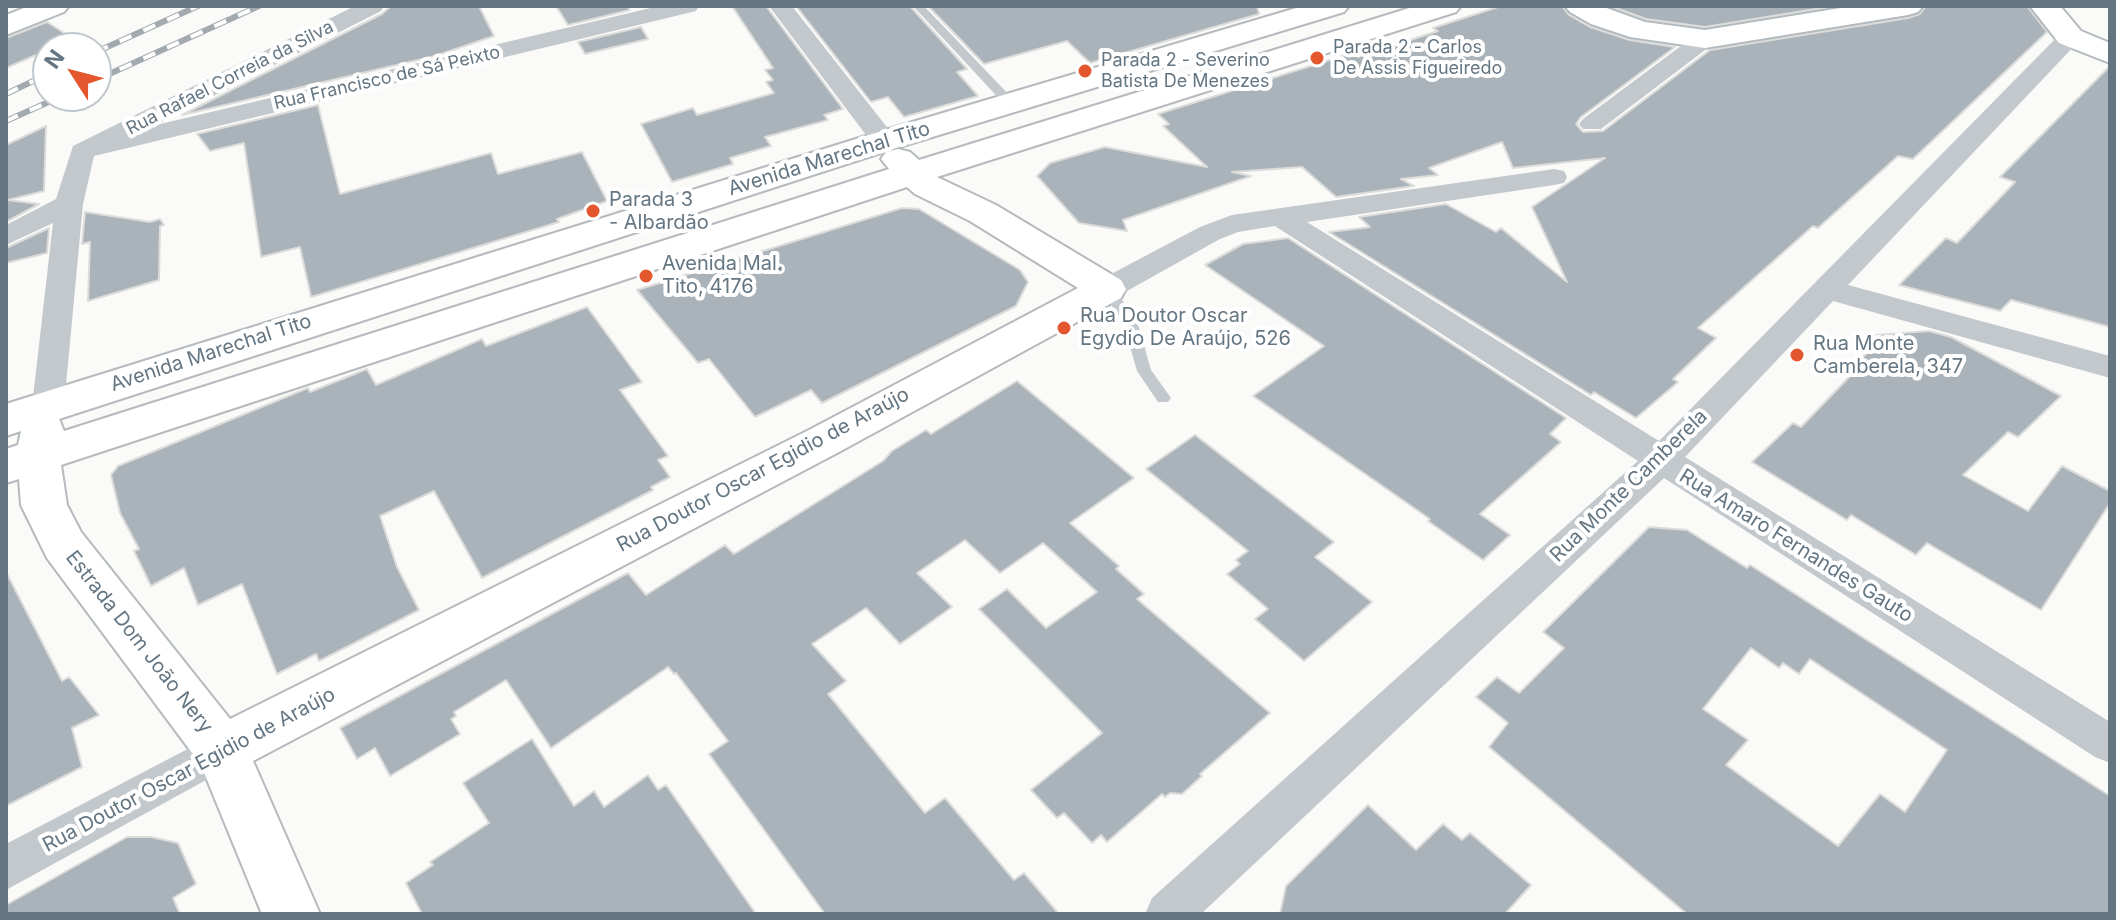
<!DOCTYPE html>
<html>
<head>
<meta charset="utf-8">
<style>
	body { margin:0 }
	#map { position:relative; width:2116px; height:920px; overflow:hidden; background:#fafaf8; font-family:Inter,sans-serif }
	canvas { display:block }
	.frame { position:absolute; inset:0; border:8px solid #657683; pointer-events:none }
	.north { position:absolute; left:32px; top:32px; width:80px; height:80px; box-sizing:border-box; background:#fff; border:2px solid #c1c8cd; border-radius:50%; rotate:306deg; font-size:22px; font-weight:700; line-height:32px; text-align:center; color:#657683 }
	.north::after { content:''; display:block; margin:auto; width:28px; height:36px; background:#e4572e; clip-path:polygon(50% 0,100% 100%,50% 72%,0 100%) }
</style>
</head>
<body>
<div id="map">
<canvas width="2116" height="920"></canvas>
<div class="frame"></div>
<div class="north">N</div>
</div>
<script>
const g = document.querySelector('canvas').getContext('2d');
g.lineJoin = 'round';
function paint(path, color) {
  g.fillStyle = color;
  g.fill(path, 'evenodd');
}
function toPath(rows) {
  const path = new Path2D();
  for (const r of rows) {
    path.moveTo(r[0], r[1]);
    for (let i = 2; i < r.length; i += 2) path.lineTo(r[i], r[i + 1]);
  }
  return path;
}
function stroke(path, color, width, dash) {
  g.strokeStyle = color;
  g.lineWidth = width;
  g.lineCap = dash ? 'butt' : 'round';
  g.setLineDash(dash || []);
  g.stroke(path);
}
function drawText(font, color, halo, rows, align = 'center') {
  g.font = font + ' Inter,sans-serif';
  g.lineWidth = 8;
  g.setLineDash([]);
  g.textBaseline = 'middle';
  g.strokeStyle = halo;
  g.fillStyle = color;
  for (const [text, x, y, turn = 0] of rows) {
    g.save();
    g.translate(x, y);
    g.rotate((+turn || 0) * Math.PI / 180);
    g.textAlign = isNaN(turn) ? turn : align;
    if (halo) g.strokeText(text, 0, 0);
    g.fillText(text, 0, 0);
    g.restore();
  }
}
const building = toPath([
	[391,6,479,6,494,36,435,56,182,115,382,14,391,6],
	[556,6,627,6,630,10,568,25,556,6],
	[732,6,766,6,843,109,824,115,828,120,765,137,771,146,730,158,733,164,672,182,641,124,693,108,697,115,774,93,766,82,773,80,765,70,773,68,732,6],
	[796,6,910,6,967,69,957,72,978,96,904,117,888,97,871,102,796,6],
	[928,6,1257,6,1259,14,1090,63,1067,41,984,64,928,6],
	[1501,6,1562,6,1569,15,1590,27,1630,40,1675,47,1581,117,1576,124,1583,132,1603,131,1710,50,1908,18,1920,14,1926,6,2027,6,2047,32,1913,159,1898,156,1818,228,1813,226,1698,328,1716,338,1673,379,1678,382,1636,418,1594,392,1591,395,1329,232,1370,227,1359,217,1446,204,1496,232,1501,228,1567,282,1532,207,1605,158,1513,168,1502,142,1429,168,1438,175,1401,179,1414,186,1336,197,1302,167,1232,172,1251,176,1123,220,1127,231,1079,223,1037,176,1050,163,1105,147,1207,167,1163,126,1169,124,1158,114,1352,53,1358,57,1438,31,1433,28,1501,6],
	[1610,6,1834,6,1705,27,1646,19,1610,6],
	[47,22,78,42,64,48,48,48,48,55,41,58,36,55,6,68,6,38,47,22],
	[641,27,648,39,585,54,578,42,641,27],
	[2110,66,2110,327,2011,300,2000,311,1899,285,1946,238,1957,243,2015,182,2000,177,2110,66],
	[318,105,340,194,491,153,498,174,582,152,607,201,557,219,559,222,311,297,300,247,261,257,244,143,210,151,197,134,318,105],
	[46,126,44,191,8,200,39,204,6,222,6,145,46,126],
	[902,208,919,209,1020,270,1028,282,1016,306,822,403,811,390,755,417,709,359,698,363,637,290,902,208],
	[85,212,150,222,160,219,164,225,160,226,159,280,88,301,90,242,82,244,85,212],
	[49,228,47,253,6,263,6,248,49,228],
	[1288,238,1566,418,1550,434,1561,442,1480,514,1510,535,1483,560,1428,521,1430,519,1253,396,1324,346,1205,265,1243,244,1288,238],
	[587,307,642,382,620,390,668,456,658,460,670,477,651,487,653,490,482,578,434,491,380,516,397,567,419,610,319,661,316,654,277,674,242,584,198,605,184,568,151,586,134,551,139,549,120,513,111,475,118,466,308,388,310,392,367,369,376,385,482,339,486,346,587,307],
	[1929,331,1951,337,2061,396,2018,437,2008,432,1963,475,2028,511,2062,466,2110,491,2110,503,2041,610,1927,543,1916,555,1851,515,1847,520,1752,462,1793,423,1801,427,1853,373,1849,371,1871,349,1876,335,1929,331],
	[1017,381,1134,478,1070,523,1119,566,1116,569,1144,594,1137,599,1270,713,1200,774,1202,776,1182,794,1170,793,1165,797,1162,794,1107,842,1101,835,1092,843,1064,813,1057,818,1031,790,1102,733,979,609,1007,589,1046,628,1097,592,1043,543,1000,573,965,540,917,573,952,607,900,644,866,608,812,644,846,681,828,694,925,813,945,798,1014,880,1024,873,1059,914,825,914,709,754,728,741,676,673,674,674,668,667,551,748,506,680,454,712,456,716,451,719,460,734,390,776,375,748,357,759,340,728,628,573,646,595,725,545,734,554,883,461,892,451,926,430,931,434,1017,381],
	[1195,435,1334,542,1315,557,1372,602,1304,661,1255,619,1268,609,1227,574,1240,564,1236,560,1248,551,1146,469,1195,435],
	[1649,527,1687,530,1747,568,1750,565,2110,796,2110,914,1687,914,1489,747,1508,723,1476,697,1497,677,1519,693,1564,648,1543,632,1649,527],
	[1751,648,1779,668,1783,663,1799,674,1810,659,1947,750,1905,812,1880,794,1838,846,1726,765,1748,740,1703,709,1751,648],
	[6,572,62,681,69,677,99,715,72,728,82,767,6,806,6,572],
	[532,739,574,806,594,791,604,807,648,775,658,790,666,785,756,914,422,914,406,883,433,865,430,862,489,823,463,783,532,739],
	[1368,805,1416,850,1443,824,1462,840,1470,833,1531,885,1505,914,1280,914,1286,886,1368,805],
	[127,837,151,837,178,843,196,884,173,898,180,914,6,914,6,905,127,837]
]);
paint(building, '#aab3b9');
stroke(building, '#dcdcda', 2);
const secondary = toPath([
	[29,6,69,6,64,12,6,35,6,15,29,6],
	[1565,6,1601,6,1645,22,1705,30,1853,6,1923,6,1918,12,1908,15,1705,48,1630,37,1591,24,1570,12,1565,6],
	[2030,6,2060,6,2081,31,2110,43,2110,63,2059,43,2030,6]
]);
const primary = toPath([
	[1303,6,1349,6,1344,12,896,148,59,419,64,431,889,169,881,159,886,152,898,149,910,152,919,160,1416,6,1461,6,1456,12,937,177,996,205,1121,280,1126,289,1121,298,839,452,253,761,320,914,262,914,201,765,47,558,21,505,19,479,6,483,6,449,18,445,21,431,6,436,6,404,872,134,1303,6],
	[907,187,915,194,970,221,1078,288,809,430,230,719,81,532,67,505,61,465,907,187]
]);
stroke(secondary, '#b3babf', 4);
stroke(primary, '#b5babe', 4);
paint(toPath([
	[913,6,924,6,1014,100,1014,106,1006,106,913,6],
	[1107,284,1112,286,1137,321,1151,370,1171,398,1168,402,1158,402,1137,371,1123,322,1100,289,1107,284]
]), '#c3c8cc');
paint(toPath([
	[355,6,384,6,381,11,156,125,659,6,699,6,696,11,688,13,94,156,83,204,64,406,60,414,48,418,36,414,32,406,53,223,6,245,6,225,56,199,73,146,355,6],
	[769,6,792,6,893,135,897,141,893,147,875,147,769,6],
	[2070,30,2078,32,2082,37,2078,42,1848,285,2110,356,2110,378,1833,301,1685,457,2110,722,2110,763,2095,757,1664,478,1201,914,1145,914,1152,898,1638,461,1275,226,1238,232,1220,239,1118,296,1107,299,1096,296,1092,289,1096,282,1200,227,1232,215,1554,169,1564,171,1567,177,1564,183,1554,185,1307,222,1659,441,2062,32,2070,30],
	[1705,32,1713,34,1717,39,1713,44,1601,129,1583,129,1579,124,1583,119,1697,34,1705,32],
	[222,731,237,737,243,750,237,763,6,890,6,844,222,731]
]), '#c3c8cc');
paint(secondary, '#fff');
paint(primary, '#fff');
const rail = toPath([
	[96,52,198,6],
	[96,80,259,6],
	[6,94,48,74],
	[6,121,62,96]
]);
stroke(rail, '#a2aab0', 6);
stroke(rail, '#fff', 4, [13]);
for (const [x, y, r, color] of [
	[1317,58,8,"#e4572e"],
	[1085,71,8,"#e4572e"],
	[593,211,8,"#e4572e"],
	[646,276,8,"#e4572e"],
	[1064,328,8,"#e4572e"],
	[1797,355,8,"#e4572e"]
]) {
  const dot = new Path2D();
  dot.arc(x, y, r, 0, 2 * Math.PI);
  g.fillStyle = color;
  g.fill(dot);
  stroke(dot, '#fff', 3);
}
drawText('18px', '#657683', '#fff', [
	["Parada 2 - Carlos",1333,48],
	["De Assis Figueiredo",1333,69],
	["Parada 2 - Severino",1101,61],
	["Batista De Menezes",1101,82]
], 'left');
drawText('18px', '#657683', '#fff', [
	["Rua Rafael Correia da Silva",230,78,-27],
	["Rua Francisco de Sá Peixto",387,78,-13]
]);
drawText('20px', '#657683', '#fff', [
	["Avenida Marechal Tito",829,159,-17],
	["Avenida Marechal Tito",211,353,-18],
	["Rua Doutor Oscar Egidio de Araújo",763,470,-28],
	["Rua Monte Camberela",1629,486,-44],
	["Rua Amaro Fernandes Gauto",1796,546,32],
	["Estrada Dom João Nery",139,642,52],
	["Rua Doutor Oscar Egidio de Araújo",189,770,-28]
]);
drawText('20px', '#657683', '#fff', [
	["Parada 3",609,200],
	["- Albardão",609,223],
	["Avenida Mal.",662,264],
	["Tito, 4176",662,287],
	["Rua Doutor Oscar",1080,316],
	["Egydio De Araújo, 526",1080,339],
	["Rua Monte",1813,344],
	["Camberela, 347",1813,367]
], 'left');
</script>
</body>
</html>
